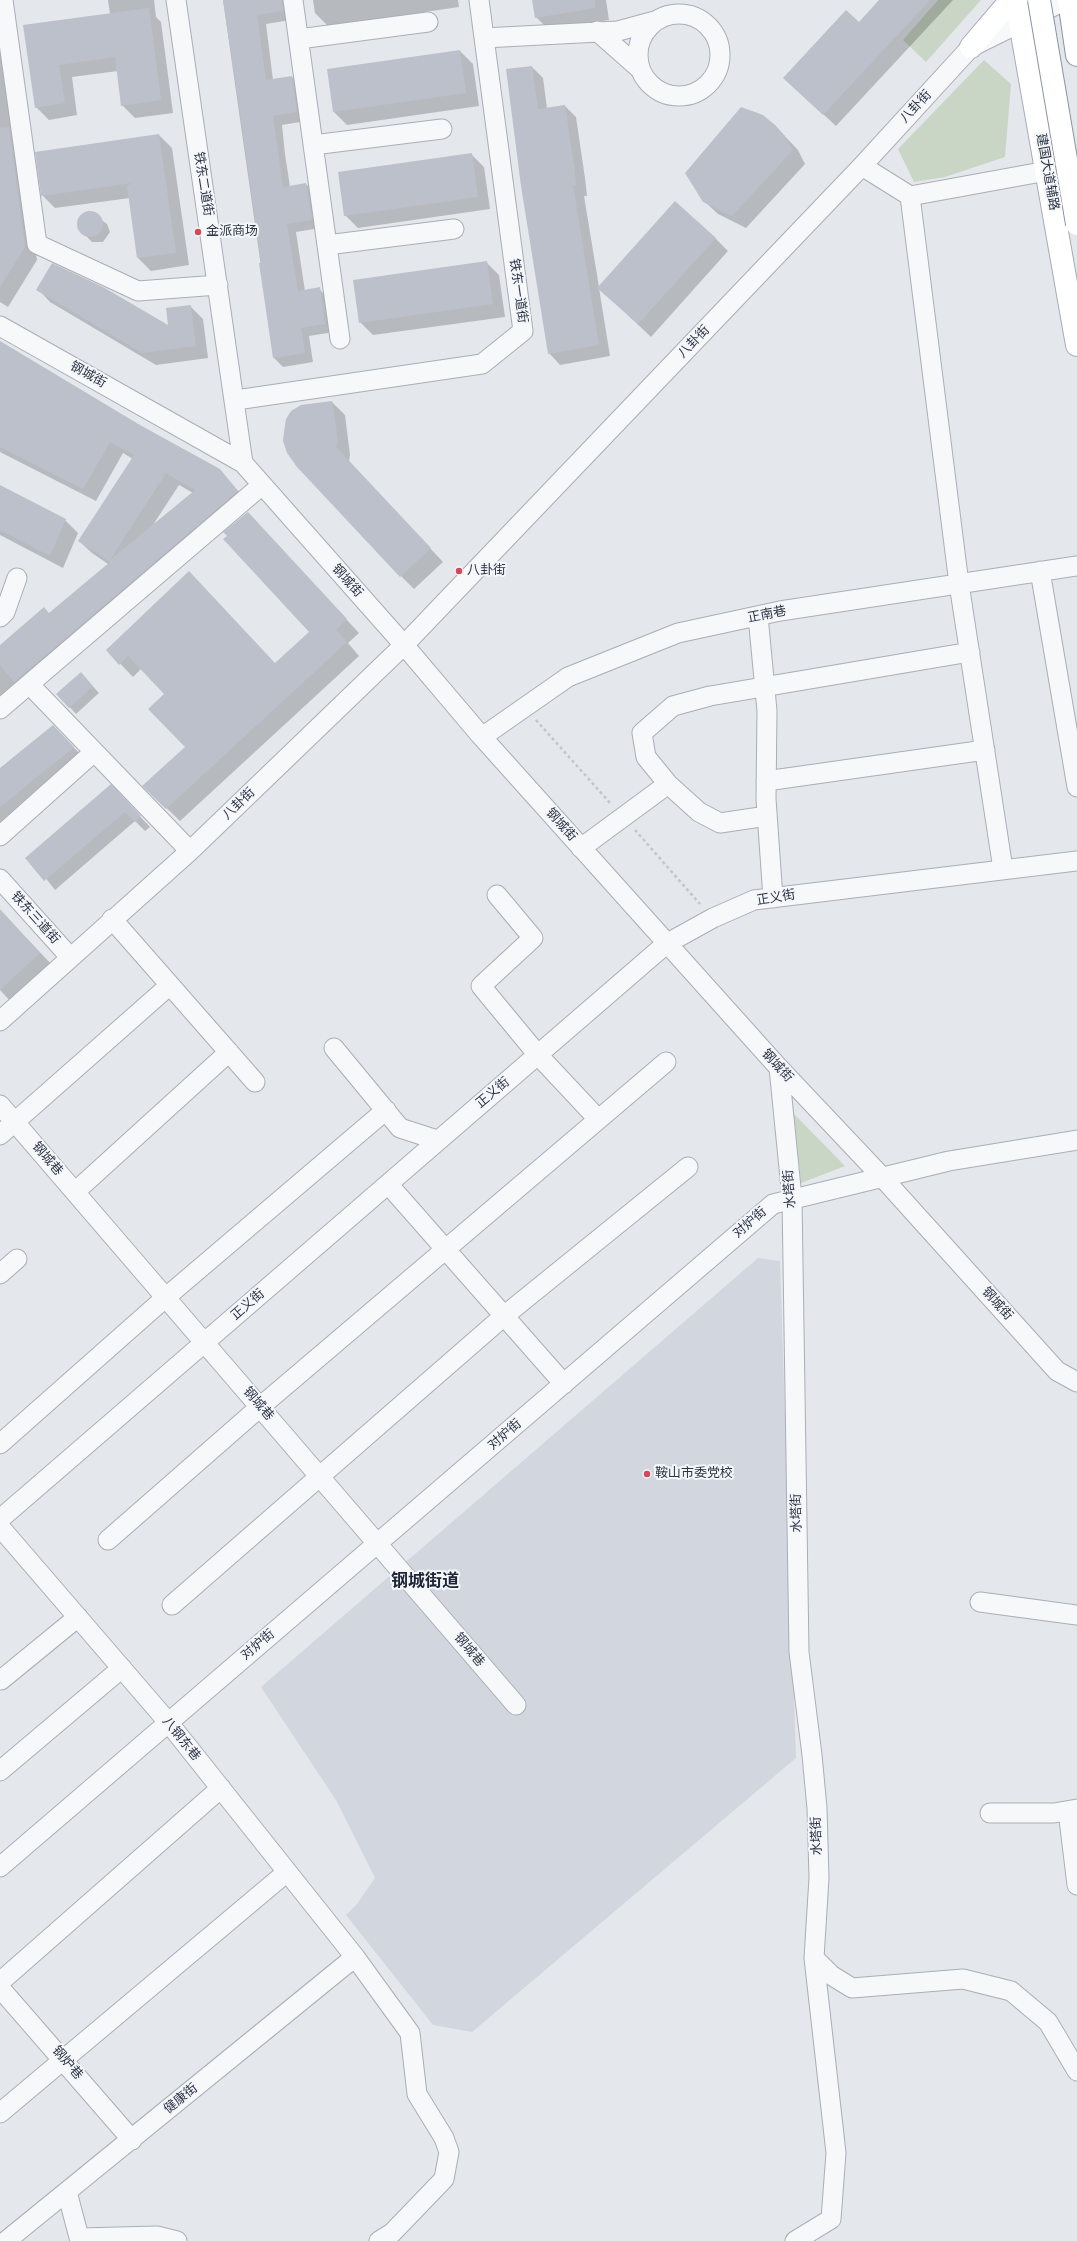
<!DOCTYPE html>
<html>
<head>
<meta charset="utf-8">
<style>
	body { margin:0 }
	canvas { display:block; background:#e4e7ec }
</style>
</head>
<body>
<canvas width="1077" height="2241"></canvas>
<script>
const g = document.querySelector('canvas').getContext('2d');
g.lineJoin = 'round';
function paint(path, color) {
  g.fillStyle = color;
  g.fill(path, 'evenodd');
}
function toPath(rows) {
  const path = new Path2D();
  for (const r of rows) {
    if (r.length === 3) {
      path.moveTo(r[0] + r[2], r[1]);
      path.arc(r[0], r[1], r[2], 0, 2 * Math.PI);
      continue;
    }
    path.moveTo(r[0], r[1]);
    for (let i = 2; i < r.length; i += 2) path.lineTo(r[i], r[i + 1]);
  }
  return path;
}
function stroke(path, color, width, dash) {
  g.strokeStyle = color;
  g.lineWidth = width;
  g.lineCap = dash ? 'butt' : 'round';
  g.setLineDash(dash || []);
  g.stroke(path);
}
function drawText(font, color, halo, rows, align = 'center') {
  g.font = font + ' "Varela Round","Noto Sans SC",sans-serif';
  g.lineWidth = 4;
  g.setLineDash([]);
  g.textBaseline = 'middle';
  g.strokeStyle = halo;
  g.fillStyle = color;
  for (const [text, x, y, turn = 0] of rows) {
    g.save();
    g.translate(x, y);
    g.rotate((+turn || 0) * Math.PI / 180);
    g.textAlign = isNaN(turn) ? turn : align;
    if (halo) g.strokeText(text, 0, 0);
    g.fillText(text, 0, 0);
    g.restore();
  }
}
paint(toPath([
	[758,1258,780,1261,796,1758,472,2032,433,2025,346,1915,357,1904,375,1878,336,1800,261,1687]
]), '#d2d6de');
paint(toPath([
	[938,0,981,0,926,62,903,40],
	[984,60,1011,84,1005,157,945,177,914,182,898,149],
	[794,1114,845,1166,801,1183]
]), '#c9d6c5');
paint(toPath([
	[0,0,3,0,37,260,8,307,0,302],
	[108,0,154,0,156,17,161,22,173,113,135,118,122,105,118,71,72,77,77,115,49,120,36,107,24,26,110,14],
	[223,0,287,0,290,20,266,24,273,80,292,77,301,86,306,121,282,125,285,154,290,187,306,184,315,193,320,228,296,232,305,291,319,289,328,298,334,332,309,336,313,362,283,367,274,358],
	[313,0,458,0,459,7,328,26,315,13],
	[533,0,606,0,609,20,549,30,536,17],
	[881,0,953,0,836,126,797,90],
	[460,51,473,64,479,106,347,125,334,112,328,70],
	[532,67,543,78,547,108,565,106,576,117,585,178,587,196,584,196,599,287,715,238,728,251,651,337,599,288,610,356,560,365,549,353],
	[774,125,798,150,805,164,746,228,718,214,704,201],
	[159,135,172,148,189,265,151,271,138,258,130,198,55,208,42,195],
	[471,154,484,167,490,209,358,228,345,215],
	[89,211,107,224,110,232,103,242,92,242,80,230,78,223,82,215],
	[486,262,499,275,505,317,373,335,360,322],
	[38,289,169,327,190,306,203,319,208,358,156,365,50,302],
	[0,343,140,426,219,470,250,504,0,718,0,646,49,614,108,564,92,553,79,541,133,459,123,453,96,501,0,452],
	[179,485,193,493,153,525],
	[332,402,345,415,350,455,349,461,443,562,414,589,401,576,291,411],
	[0,486,65,520,78,533,63,568,0,535],
	[260,526,359,633,348,643,359,656,180,821,144,786,186,747,165,694,141,669,133,677,107,650,276,664,311,632],
	[87,680,99,693,76,714,58,694],
	[53,726,83,757,0,824,0,769],
	[111,786,150,827,145,831,135,821,55,890,44,876],
	[0,910,53,966,12,1003,0,990]
]), '#0003');
paint(toPath([
	[223,0,282,0,283,11,257,15,266,80,292,76,297,112,273,116,277,145,283,187,306,183,312,220,287,224,298,291,320,287,325,324,301,328,305,353,273,358,259,263,261,263,246,154],
	[532,0,595,0,595,8,535,18],
	[879,0,930,0,823,115,783,78,846,10,859,22],
	[149,8,161,100,121,106,115,57,59,65,65,103,35,108,23,25],
	[460,50,466,93,333,112,327,69],
	[532,66,538,109,565,105,574,166,576,185,573,185,599,345,548,354,521,186,506,69],
	[741,107,763,115,775,125,785,136,793,150,732,216,703,202,685,173],
	[9,127,25,247,0,287,0,128],
	[159,134,176,253,137,258,127,186,132,183,41,196,35,152],
	[472,153,478,197,344,216,338,172],
	[675,201,716,238,638,324,597,288],
	[90,224,13],
	[487,261,493,304,359,323,353,280],
	[52,263,103,287,168,325,166,308,191,305,196,346,142,353,36,290],
	[0,341,140,425,220,469,238,491,14,682,0,665,0,645,44,607,49,613,110,562,78,541,134,455,110,442,83,489,0,447],
	[166,473,195,490,110,560],
	[332,401,338,441,336,447,431,548,400,577,297,467,287,453,283,441,284,432,286,419,291,411,301,405],
	[0,485,66,519,50,556,0,530],
	[248,512,347,619,336,630,347,642,166,809,142,786,185,747,148,709,164,694,128,656,119,665,106,650,189,571,275,663,309,632,223,539,227,536,223,532],
	[81,672,93,686,69,708,56,694],
	[53,725,74,747,0,807,0,768],
	[111,784,141,816,135,822,125,812,44,881,25,858],
	[0,909,40,953,0,990]
]), '#bbc0ca');
const minor = toPath([
	[3,0,37,244,138,291,218,285],
	[176,0,243,463],
	[293,0,340,339],
	[679,55,41],
	[597,31,639,68],
	[484,38,618,31,655,21],
	[299,39,428,22],
	[313,145,442,129],
	[862,166,910,196,1047,171],
	[910,196,959,584,1003,869],
	[327,245,454,229],
	[0,326,243,463,404,645,482,737,779,1068,882,1177,1057,1371,1077,1382],
	[236,400,482,364,523,331,479,0],
	[1040,571,1077,787],
	[758,616,767,711,766,799,773,898],
	[0,617,5,612,17,578],
	[29,684,190,851],
	[0,709,262,485],
	[482,737,568,677,678,633,780,611,1077,566],
	[766,781,985,750],
	[767,816,720,823,699,812,668,784,646,757,642,733,673,706,710,696,970,652],
	[0,836,94,752],
	[581,848,668,784],
	[0,879,70,957],
	[497,895,533,938,481,986,538,1055,598,1119],
	[112,919,255,1082],
	[0,1021,190,851,404,645,862,166,971,47,1066,0],
	[334,1048,400,1128,437,1140],
	[779,1068,792,1198,799,1652,812,1755,817,1808,819,1878,814,1958,836,2153,831,2219,795,2241],
	[0,1105,516,1705],
	[0,1135,170,985],
	[388,1184,564,1384],
	[76,1191,229,1052],
	[0,1274,17,1259],
	[0,1444,165,1298,386,1110],
	[0,1519,666,944,713,918,754,900,1077,861],
	[0,1527,168,1722,355,1957,410,2033,417,2094,444,2138,449,2152,444,2179,392,2233,379,2241],
	[108,1540,260,1407,666,1062],
	[980,1602,1077,1615],
	[172,1605,504,1316,688,1167],
	[0,1678,1,1680,78,1617],
	[0,1771,122,1668],
	[1068,1811,1077,1885],
	[990,1813,1054,1813,1077,1809],
	[0,1867,773,1204,949,1161,1077,1140],
	[814,1958,831,1975,852,1988,963,1979,1011,1991,1048,2022,1077,2071],
	[0,1982,221,1788],
	[0,1988,132,2140],
	[0,2113,287,1872],
	[67,2192,80,2241],
	[80,2238,157,2236,177,2241],
	[6,2241,355,1957]
]);
const major = toPath([
	[1016,0,1077,345],
	[971,47,1011,0]
]);
const highway = toPath([
	[1069,0,1077,55]
]);
stroke(minor, '#a9aeb7', 21);
stroke(major, '#a3abb8', 24);
stroke(highway, '#8b94a3', 24);
stroke(toPath([
	[536,720,611,804],
	[635,830,700,904]
]), '#c2c5cb', 2.5, [3, 3]);
stroke(minor, '#f7f8fa', 19);
stroke(major, '#fff', 22);
stroke(highway, '#fff', 22);
const highwayBridge = toPath([
	[1039,0,1077,224]
]);
stroke(highwayBridge, '#8b94a3', 24, []);
stroke(highwayBridge, '#fff', 22);
for (const [x, y, r, color] of [
	[198,232,4,"#d1495b"],
	[459,571,4,"#d1495b"],
	[647,1474,4,"#d1495b"]
]) {
  const dot = new Path2D();
  dot.arc(x, y, r, 0, 2 * Math.PI);
  g.fillStyle = color;
  g.fill(dot);
  stroke(dot, '#f4f6f9', 1.5);
}
drawText('13px', '#2b3445', '#f4f6f9', [
	["八卦街",916,107,-47],
	["建国大道辅路",1047,172,80],
	["铁东二道街",203,184,81],
	["铁东一道街",518,291,82],
	["八卦街",694,342,-46],
	["钢城街",88,375,29],
	["钢城街",347,581,48],
	["正南巷",767,615,-11],
	["八卦街",239,804,-44],
	["钢城街",561,825,48],
	["正义街",776,898,-9],
	["铁东三道街",35,918,48],
	["钢城街",777,1066,47],
	["正义街",493,1093,-40],
	["钢城巷",47,1159,49],
	["水塔街",790,1189,-94],
	["对炉街",750,1223,-41],
	["钢城街",997,1304,48],
	["正义街",248,1305,-41],
	["钢城巷",258,1404,49],
	["对炉街",505,1435,-41],
	["水塔街",797,1513,-91],
	["对炉街",258,1645,-40],
	["钢城巷",469,1650,50],
	["八钢东巷",181,1739,51],
	["水塔街",817,1836,-92],
	["钢炉巷",67,2063,49],
	["健康街",181,2099,-39]
]);
drawText('13px', '#2b3445', '#f4f6f9', [
	["金派商场",206,232],
	["八卦街",467,571],
	["鞍山市委党校",655,1474]
], 'left');
drawText('bold 17px', '#1d2536', '#f4f6f9', [
	["钢城街道",425,1582]
]);
</script>
</body>
</html>
